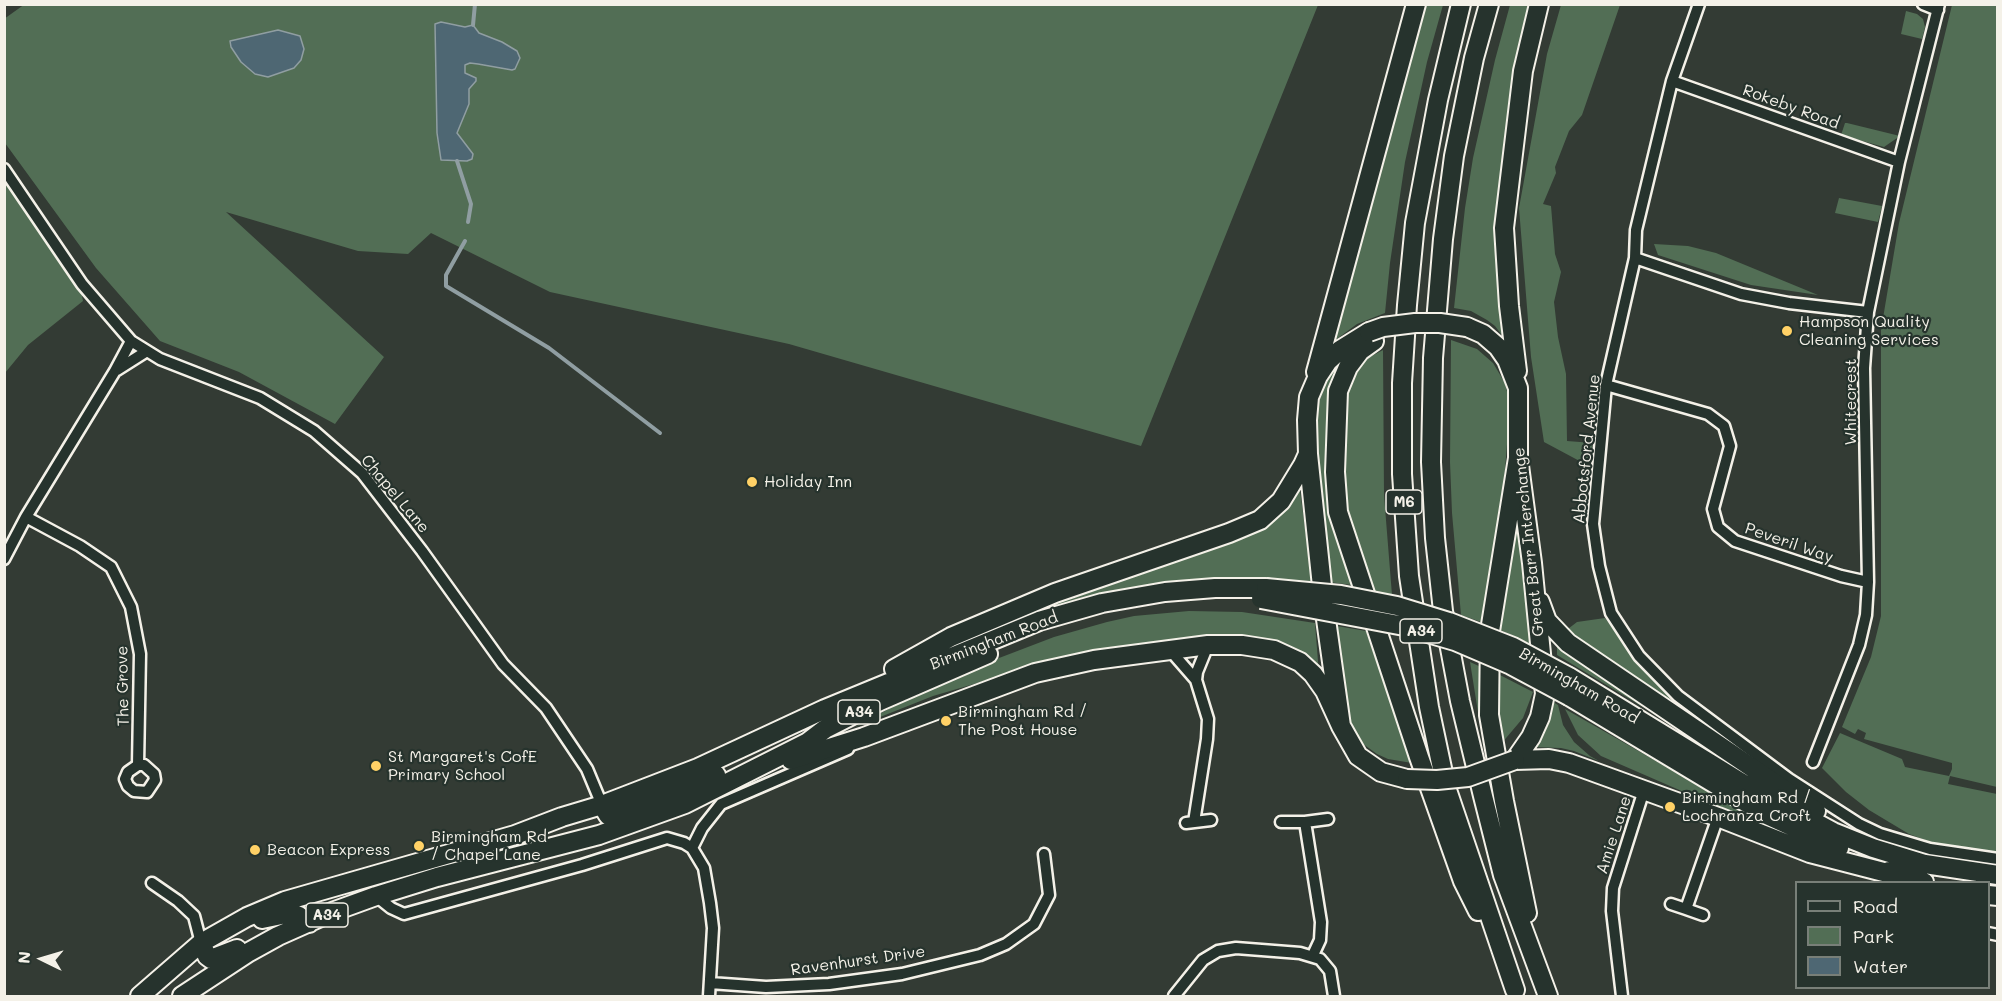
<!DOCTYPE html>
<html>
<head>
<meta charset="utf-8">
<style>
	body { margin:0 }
	#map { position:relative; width:2002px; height:1001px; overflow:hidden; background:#333b34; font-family:Mali,sans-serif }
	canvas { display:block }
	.frame { position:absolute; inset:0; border:6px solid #f4f1e8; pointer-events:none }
	.legend { position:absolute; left:1795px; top:881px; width:195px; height:108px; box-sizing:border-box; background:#26332d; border:2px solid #787f78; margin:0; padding:8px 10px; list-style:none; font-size:18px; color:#f4f1e8 }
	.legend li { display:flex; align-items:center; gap:12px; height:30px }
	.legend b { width:30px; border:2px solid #787f78 }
	.north { position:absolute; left:12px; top:929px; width:60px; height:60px; -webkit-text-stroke:4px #26332d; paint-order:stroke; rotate:275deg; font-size:16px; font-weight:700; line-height:24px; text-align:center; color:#f4f1e8 }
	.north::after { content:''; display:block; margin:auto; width:21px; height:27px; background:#f4f1e8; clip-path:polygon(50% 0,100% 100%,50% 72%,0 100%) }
</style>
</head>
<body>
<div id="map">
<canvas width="2002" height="1001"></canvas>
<div class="frame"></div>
<ul class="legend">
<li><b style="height:8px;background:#26332d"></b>Road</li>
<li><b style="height:16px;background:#526e55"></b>Park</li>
<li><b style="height:16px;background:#4e6773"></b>Water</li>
</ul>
<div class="north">N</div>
</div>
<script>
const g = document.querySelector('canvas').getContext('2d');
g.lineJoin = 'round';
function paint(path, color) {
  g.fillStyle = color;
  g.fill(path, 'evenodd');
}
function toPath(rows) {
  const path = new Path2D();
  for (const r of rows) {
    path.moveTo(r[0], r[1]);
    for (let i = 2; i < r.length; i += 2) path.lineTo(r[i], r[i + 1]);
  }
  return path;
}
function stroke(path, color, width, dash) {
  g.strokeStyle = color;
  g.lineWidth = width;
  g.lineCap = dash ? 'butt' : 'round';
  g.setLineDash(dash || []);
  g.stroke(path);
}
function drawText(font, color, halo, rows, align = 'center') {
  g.font = font + ' Mali,sans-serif';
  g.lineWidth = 4.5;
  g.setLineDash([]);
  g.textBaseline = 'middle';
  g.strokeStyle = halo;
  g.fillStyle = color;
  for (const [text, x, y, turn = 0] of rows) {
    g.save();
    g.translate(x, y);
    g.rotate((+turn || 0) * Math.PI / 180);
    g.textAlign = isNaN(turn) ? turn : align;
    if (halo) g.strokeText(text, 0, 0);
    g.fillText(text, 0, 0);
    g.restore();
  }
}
paint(toPath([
	[25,4,1318,5,1141,446,789,344,550,292,431,233,408,254,358,251,226,212,384,357,335,424,239,372,160,341,96,268,5,143,4,19],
	[1425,4,1443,5,1427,62,1405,162,1390,263,1385,313,1357,324,1330,344],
	[1510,5,1533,5,1513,106,1507,342,1495,326,1487,320,1471,311,1454,308,1465,208,1473,158,1495,60],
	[1561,5,1620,5,1582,115,1569,131,1555,167,1556,173,1543,204,1551,206,1555,254,1561,272,1554,302,1558,337,1566,374,1567,441,1593,443,1587,465,1544,442,1531,357,1519,208,1547,54],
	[1952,5,1997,5,1997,787,1950,776,1948,784,1997,794,1997,852,1936,844,1909,834,1869,810,1846,792,1822,768,1840,733,1902,759,1905,767,1949,776,1952,769,1952,763,1864,739,1866,733,1858,729,1855,734,1842,727,1871,657,1881,616,1881,330,1899,223],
	[1906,11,1917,14,1923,19,1925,27,1922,39,1901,34],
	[1845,123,1847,123,1900,136,1884,147,1841,135],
	[4,179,81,291,83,301,28,345,5,373],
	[1839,198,1882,206,1878,222,1835,213],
	[1654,244,1688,246,1716,253,1818,295,1751,285,1658,255],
	[1451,340,1477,349,1493,363,1505,383,1510,405,1502,509,1484,623,1461,615,1452,513,1450,462],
	[1383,350,1384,495,1392,595,1368,590,1352,533,1346,504,1341,452,1346,382,1364,360],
	[1345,353,1328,423,1327,471,1332,518,1337,540,1352,585,1329,582,1314,438,1317,407,1322,393,1328,378],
	[1518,480,1533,645,1494,627],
	[1299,483,1312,581,1228,580,1031,617,999,626,1011,616,1217,544],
	[1189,611,1242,612,1315,623,1319,674,1284,647,1015,672,933,696,855,727,915,695,986,663,1054,637,1107,622,1134,616],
	[1605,618,1642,667,1684,711,1564,632,1577,622],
	[1331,625,1366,631,1412,763,1388,759,1377,754,1359,741,1348,725],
	[1557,644,1739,765,1557,655],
	[1470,662,1481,667,1484,731,1481,731],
	[1496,673,1533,692,1523,718,1501,744,1496,708],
	[1553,702,1558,705,1563,725,1574,742,1590,756,1599,761,1574,751,1561,748,1532,747,1547,724],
	[1565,709,1784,834,1783,835,1601,756,1578,735]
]), '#526e55');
const water = toPath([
	[441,22,465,27,473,25,479,33,502,42,517,51,520,58,515,69,512,70,478,64,470,63,465,65,465,73,476,78,476,81,469,89,469,104,457,133,473,154,472,159,467,161,441,160,437,133,435,24,441,22],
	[278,30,300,36,304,49,301,60,294,68,268,77,255,74,241,62,231,47,230,41,278,30]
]);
paint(water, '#4e6773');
stroke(water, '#909ea2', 1.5);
stroke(toPath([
	[473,25,475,4],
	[457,161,471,204,468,222],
	[465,241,446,275,446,286,549,348,660,433]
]), '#909ea2', 4);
const street = toPath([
	[1699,4,1672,81,1636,230,1635,258,1606,385,1593,524,1599,566,1611,613,1639,656,1678,696,1789,779,1859,824,1880,834,1930,849,1998,859],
	[1923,4,1938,10],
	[1672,81,1899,162],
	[4,169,82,284,131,341,160,359,260,398,314,431,362,473,422,551,503,664,546,708,587,769,602,805],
	[1635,258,1741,294,1789,303,1868,312],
	[117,370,147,351],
	[1606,385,1708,414,1724,426,1730,446,1713,509,1718,527,1735,541,1841,576,1868,582],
	[26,517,80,546,111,567,131,607,140,654,138,765,128,772,125,779,128,786,134,791,147,792,155,780,154,774,144,765,138,765],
	[4,559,26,517,115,371,131,341],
	[1169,649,1196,680,1208,719,1207,739,1194,822],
	[1196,680,1197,672,1208,645],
	[1813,762,1859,645,1866,615,1868,582,1864,368,1868,312,1899,162,1939,4],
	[1281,822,1305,822,1328,819],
	[1305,822,1321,922,1320,940,1313,955],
	[1186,823,1211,820],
	[692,848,702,828,721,804,848,749],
	[152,883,178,901,194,916,201,943],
	[376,896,391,908,404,914,582,865,667,838,684,843,692,848,704,868,710,903,713,928,709,996],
	[1671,904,1686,909],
	[1703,915,1686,909,1718,817],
	[1988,933,1998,935],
	[710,983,766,987,829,984,902,974,980,955,1006,944,1034,924,1049,895,1044,854],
	[1174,996,1203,960,1218,951,1236,948,1300,953,1320,959,1330,971,1334,996],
	[1622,996,1612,911,1613,888,1644,790]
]);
const highway = toPath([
	[1461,4,1438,100,1415,223,1407,305,1402,383,1402,474,1409,576,1429,707,1446,787,1515,990],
	[1489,4,1474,58,1454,156,1443,239,1433,358,1431,462,1435,538,1443,611,1460,701,1483,796,1503,875,1548,996],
	[1467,327,1483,334,1498,347,1507,360,1518,388,1518,458,1532,563,1545,694,1540,717,1531,737,1515,760],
	[1369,332,1340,350,1328,361,1318,376,1309,397,1307,420,1308,454,1324,605,1341,726,1358,756,1381,772,1407,779],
	[1374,341,1360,351,1348,367,1338,391,1335,472,1338,512,1419,757,1463,881,1478,911],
	[1517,371,1509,306,1504,228,1523,71,1539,4],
	[1316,372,1416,4],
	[1518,458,1490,631,1489,715,1504,801,1527,913],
	[1540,602,1547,621,1568,643,1816,811],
	[894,669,951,637,1055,593,1229,533,1260,520,1281,501,1303,465,1308,454],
	[1569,677,1742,783,1833,832,1873,848,1925,864,1998,875],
	[1569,696,1767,815,1839,848],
	[791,760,864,737,1035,673,1094,660,1208,645,1242,645,1274,650,1300,662,1313,674,1325,691,1341,726],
	[1515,760,1549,759,1569,763,1718,817,1810,853,1899,876],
	[602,805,608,815,621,817,716,775],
	[1889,871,1924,882],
	[1988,895,1998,896],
	[262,919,291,913,299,916,309,923],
	[201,943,207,956,211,959,237,949],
	[140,996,201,943,247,917,285,901,515,835,562,817,602,805,698,768,825,709,1039,621,1102,603,1165,592,1215,588,1266,588],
	[182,996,249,952,278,936,332,912,376,896,437,877,599,835,685,804,808,742,825,729,880,701,988,654]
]);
stroke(street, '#f4f1e8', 15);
stroke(highway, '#f4f1e8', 22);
stroke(street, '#26332d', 10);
stroke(highway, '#26332d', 18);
const highwayBridge = toPath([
	[1369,332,1383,327,1415,323,1440,323,1467,327],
	[1266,588,1341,595,1397,606,1449,622,1513,647,1569,677],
	[1261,599,1404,626,1455,641,1511,665,1569,696],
	[1407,779,1437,780,1468,777,1515,760]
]);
stroke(highwayBridge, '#f4f1e8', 22, []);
stroke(highwayBridge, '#26332d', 18);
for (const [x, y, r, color] of [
	[1787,331,6,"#ffd166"],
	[752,482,6,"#ffd166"],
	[946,721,6,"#ffd166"],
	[376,766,6,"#ffd166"],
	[1670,807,6,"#ffd166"],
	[419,846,6,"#ffd166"],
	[255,850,6,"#ffd166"]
]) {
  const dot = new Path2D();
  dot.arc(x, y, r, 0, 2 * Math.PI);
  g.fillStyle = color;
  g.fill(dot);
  stroke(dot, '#26332d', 2);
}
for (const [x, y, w] of [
	[1404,502,36],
	[1421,631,42],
	[859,712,42],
	[327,915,42]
]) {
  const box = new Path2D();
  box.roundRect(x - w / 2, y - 12, w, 24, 4.5);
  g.fillStyle = '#26332d';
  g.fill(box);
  stroke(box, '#f4f1e8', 1.5);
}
drawText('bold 15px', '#f4f1e8', null, [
	["M6",1404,502],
	["A34",1421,631],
	["A34",859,712],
	["A34",327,915]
]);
drawText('16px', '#f4f1e8', '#26332d', [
	["Rokeby Road",1791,107,20],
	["Whitecrest",1851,402,-90],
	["Abbotsford Avenue",1587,449,-84],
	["Chapel Lane",395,494,50],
	["Great Barr Interchange",1529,542,-96],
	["Peveril Way",1789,543,19],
	["Birmingham Road",994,641,-21],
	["The Grove",123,686,-91],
	["Birmingham Road",1579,686,30],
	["Amie Lane",1614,835,-72],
	["Ravenhurst Drive",858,961,-8]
]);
drawText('16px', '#f4f1e8', '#26332d', [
	["Hampson Quality",1799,322],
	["Cleaning Services",1799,340],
	["Holiday Inn",764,482],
	["Birmingham Rd /",958,712],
	["The Post House",958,730],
	["St Margaret's CofE",388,757],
	["Primary School",388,775],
	["Birmingham Rd /",1682,798],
	["Lochranza Croft",1682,816],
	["Birmingham Rd",431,837],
	["/ Chapel Lane",431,855],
	["Beacon Express",267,850]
], 'left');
</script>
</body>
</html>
